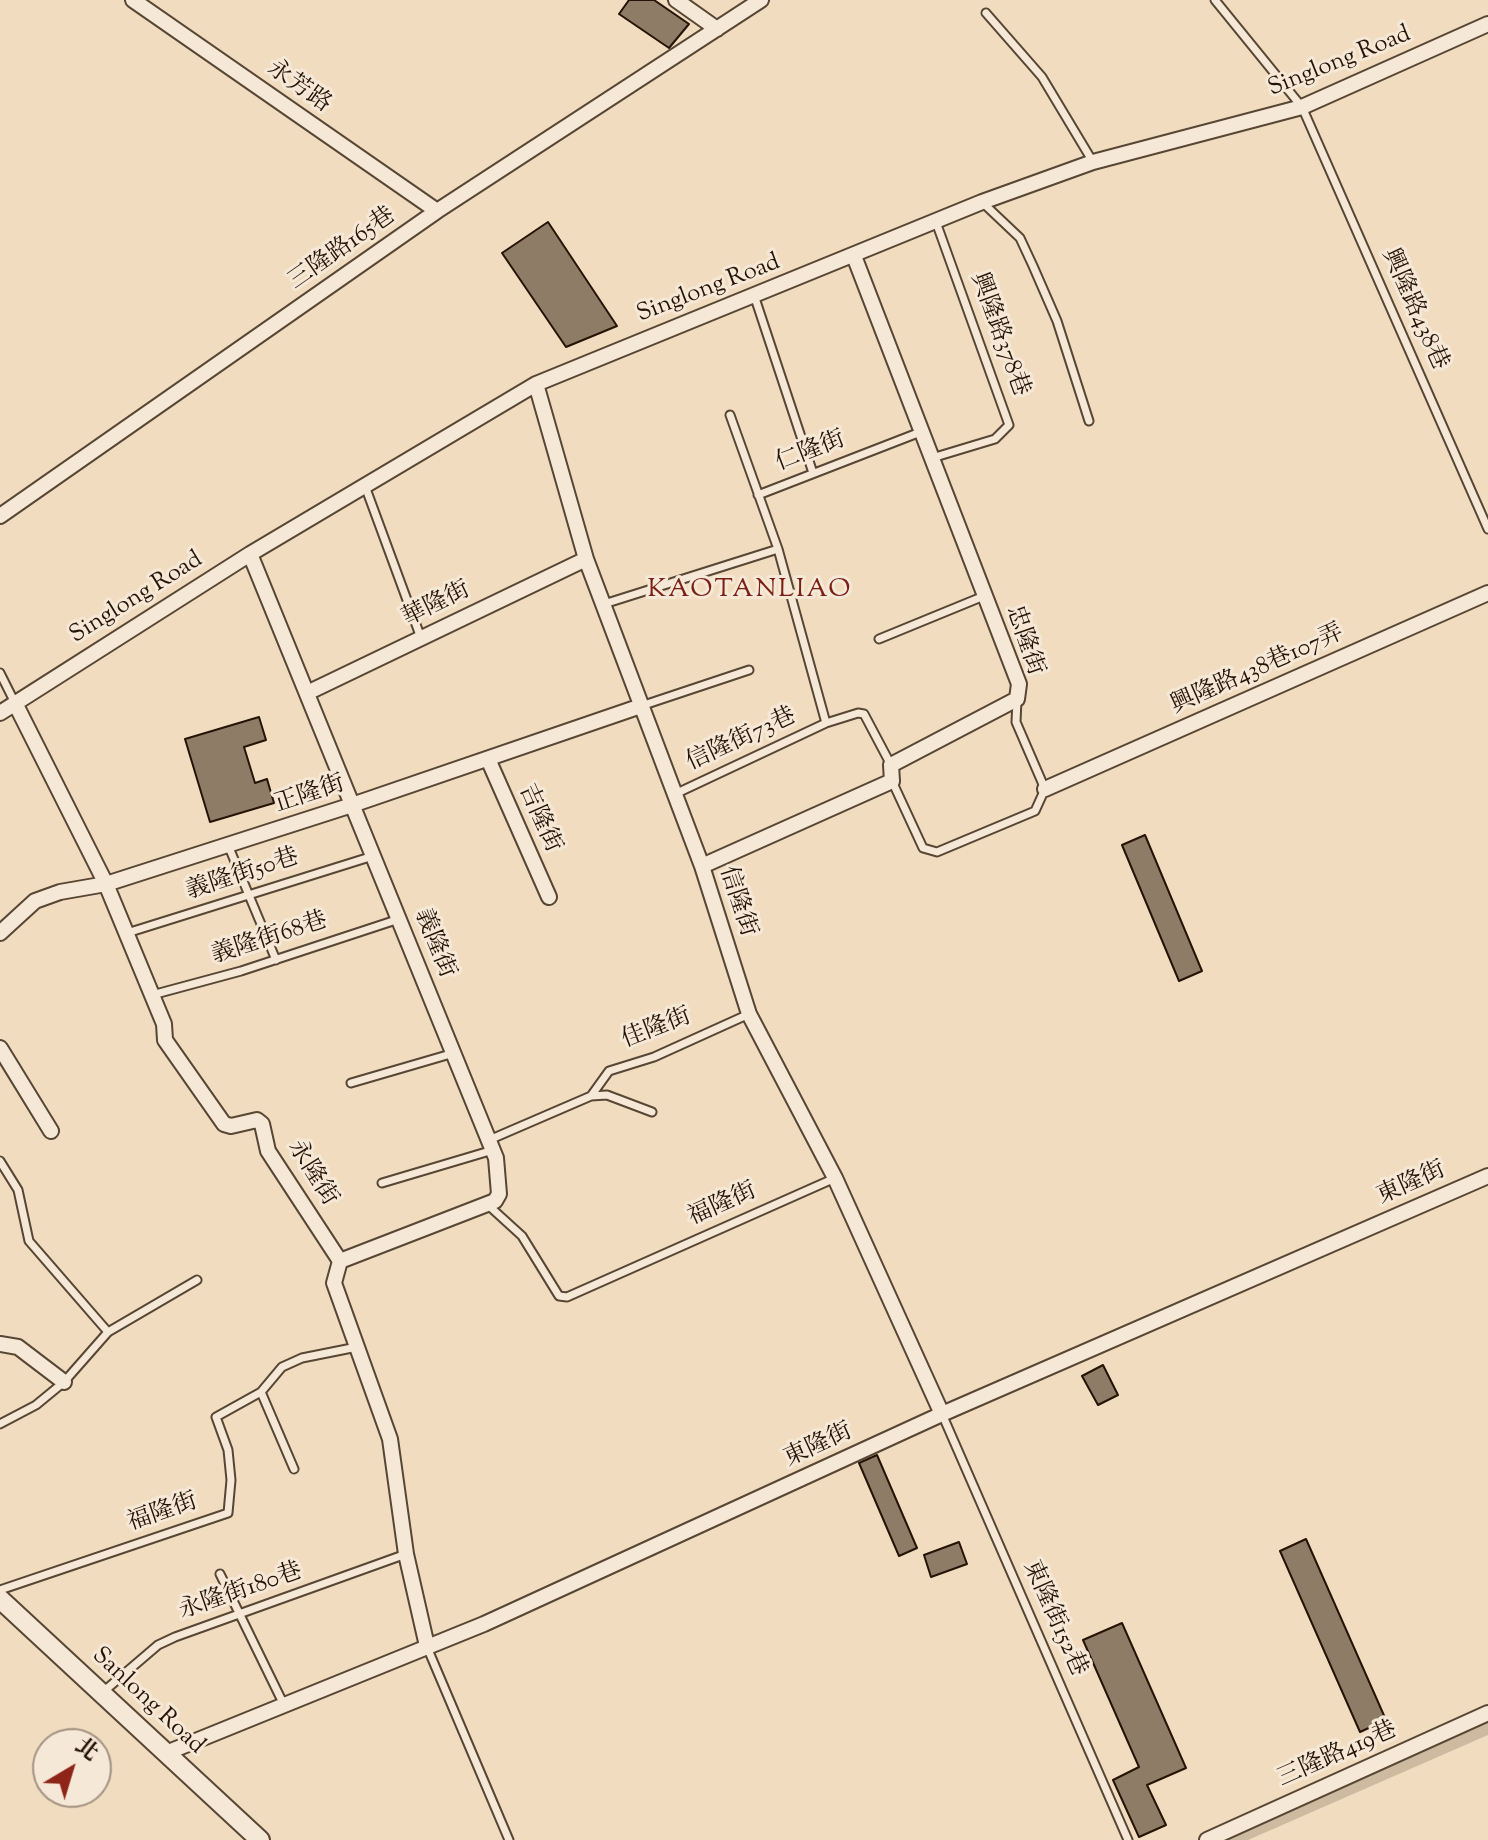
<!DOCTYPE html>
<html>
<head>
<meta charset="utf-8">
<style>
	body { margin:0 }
	#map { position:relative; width:1488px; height:1840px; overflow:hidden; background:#f1dcc0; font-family:"Sorts Mill Goudy","Noto Serif TC",serif }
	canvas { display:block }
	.north { position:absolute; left:32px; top:1728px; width:80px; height:80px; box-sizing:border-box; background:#f6e8d6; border:2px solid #a29382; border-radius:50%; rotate:38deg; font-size:22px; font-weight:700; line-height:32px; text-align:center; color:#251405 }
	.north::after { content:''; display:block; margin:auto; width:28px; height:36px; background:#8f2418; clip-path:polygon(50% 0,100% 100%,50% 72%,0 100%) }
</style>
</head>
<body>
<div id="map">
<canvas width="1488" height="1840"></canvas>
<div class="north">北</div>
</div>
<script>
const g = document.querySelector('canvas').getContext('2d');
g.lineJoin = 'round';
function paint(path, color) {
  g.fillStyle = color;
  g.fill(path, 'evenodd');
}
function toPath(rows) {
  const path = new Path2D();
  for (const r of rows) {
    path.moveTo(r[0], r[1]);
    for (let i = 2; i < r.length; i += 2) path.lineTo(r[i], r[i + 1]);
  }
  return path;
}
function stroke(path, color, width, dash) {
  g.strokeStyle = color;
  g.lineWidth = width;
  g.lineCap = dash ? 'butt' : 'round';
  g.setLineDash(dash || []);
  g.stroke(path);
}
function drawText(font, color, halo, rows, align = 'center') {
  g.font = font + ' "Sorts Mill Goudy","Noto Serif TC",serif';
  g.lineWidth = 6;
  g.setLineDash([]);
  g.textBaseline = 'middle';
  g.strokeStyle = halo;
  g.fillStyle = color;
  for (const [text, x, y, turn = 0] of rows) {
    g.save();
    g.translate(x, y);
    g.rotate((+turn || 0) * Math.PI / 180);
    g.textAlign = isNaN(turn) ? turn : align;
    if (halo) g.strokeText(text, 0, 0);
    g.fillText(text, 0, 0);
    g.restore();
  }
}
paint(toPath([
	[1488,1713,1488,1735,1248,1840,1207,1840]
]), '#cebaa0');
const building = toPath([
	[629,0,654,0,689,24,669,48,619,14,629,0],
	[548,222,617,326,566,347,502,253,548,222],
	[259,717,266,740,244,747,255,783,267,779,274,803,210,822,185,739,259,717],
	[1145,835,1202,971,1179,981,1122,845,1145,835],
	[1103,1365,1118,1395,1098,1405,1082,1376,1103,1365],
	[877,1455,917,1548,899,1556,859,1463,877,1455],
	[1306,1539,1386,1720,1360,1732,1280,1551,1306,1539],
	[959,1542,967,1564,931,1577,924,1555,959,1542],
	[1122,1623,1186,1768,1147,1785,1166,1825,1139,1837,1113,1780,1139,1767,1083,1640,1122,1623]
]);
paint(building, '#8f7c66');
stroke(building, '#251405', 2);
const service = toPath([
	[1215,0,1302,107,1488,529],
	[986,13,1042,77,1093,162],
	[982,202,1020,238,1033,266,1057,321,1089,421],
	[755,298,813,473],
	[730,415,778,549,826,723],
	[932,458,995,439,1009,425,936,222],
	[365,486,421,638],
	[758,495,923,431],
	[604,604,778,549],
	[879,639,984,596],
	[0,673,15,703],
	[641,706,749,670],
	[892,781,923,848,937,852,1035,811,1045,789,1016,722,1017,700],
	[675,794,826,723,858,713,864,714,891,765],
	[228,845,276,960],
	[127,933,373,856],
	[152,995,241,971,399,919],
	[351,1083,454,1053],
	[591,1096,609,1071,654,1057,749,1014],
	[489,1140,591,1096,607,1095,652,1112],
	[0,1161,18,1190,29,1241,108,1332],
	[382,1183,493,1150],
	[488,1205,522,1236,559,1296,567,1297,835,1178],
	[261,1392,294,1469],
	[942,1414,1128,1840],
	[0,1424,36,1405,64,1382,108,1332,197,1280],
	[220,1574,284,1705],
	[0,1590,228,1513,231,1480,228,1450,216,1417,261,1392,282,1367,302,1358,357,1347],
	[427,1647,509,1840],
	[103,1692,158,1645,175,1637,406,1554]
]);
const minor = toPath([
	[133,0,437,211],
	[676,0,717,29],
	[536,384,586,559,702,866,749,1014,835,1178,942,1414],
	[0,516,437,211,761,0],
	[250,554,496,1158,499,1194,495,1201,340,1261],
	[307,693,586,559],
	[15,703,106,884,164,1024,165,1040,224,1124,231,1126,257,1120,262,1124,268,1151,340,1261,334,1283,390,1439,406,1554,427,1646],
	[0,713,250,554,536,384,982,202,1093,162,1302,107,1488,24],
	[488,759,549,897],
	[1045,789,1488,593],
	[702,866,892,781,891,765,1017,699,1019,684,854,256],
	[0,933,35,901,60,892,106,884,352,805,641,706],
	[0,1048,51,1131],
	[0,1344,18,1347,64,1382],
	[166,1753,484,1624,942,1414,1488,1176],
	[1207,1840,1488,1713]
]);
const tertiary = toPath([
	[0,1599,260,1840]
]);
stroke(service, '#584634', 11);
stroke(minor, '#584634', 18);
stroke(tertiary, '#584634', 22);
stroke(service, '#f6e8d6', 7);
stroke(minor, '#f6e8d6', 14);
stroke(tertiary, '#f6e8d6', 18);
drawText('24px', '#251405', '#f6e8d6', [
	["Singlong Road",1340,63,-22],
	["永芳路",298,88,35],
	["三隆路165巷",343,250,-35],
	["Singlong Road",709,290,-21],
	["興隆路438巷",1413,310,66],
	["興隆路378巷",998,335,70],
	["仁隆街",811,453,-21],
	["Singlong Road",137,599,-32],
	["華隆街",437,606,-26],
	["忠隆街",1023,641,71],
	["興隆路438巷107弄",1258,671,-24],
	["信隆街73巷",742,741,-25],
	["正隆街",310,796,-18],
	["吉隆街",538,819,66],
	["義隆街50巷",243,876,-18],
	["信隆街",736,902,72],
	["義隆街68巷",270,940,-18],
	["義隆街",433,944,68],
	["佳隆街",657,1030,-21],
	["永隆街",311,1174,58],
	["東隆街",1412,1185,-24],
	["福隆街",723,1206,-24],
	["東隆街",819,1447,-25],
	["福隆街",163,1514,-19],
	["永隆街180巷",241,1593,-19],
	["東隆街152巷",1053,1619,66],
	["Sanlong Road",147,1702,43],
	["三隆路419巷",1338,1756,-24]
]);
g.letterSpacing = '2px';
drawText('26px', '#7a1f14', '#f6e8d6', [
	["KAOTANLIAO",750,592]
]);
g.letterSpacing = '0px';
</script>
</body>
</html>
